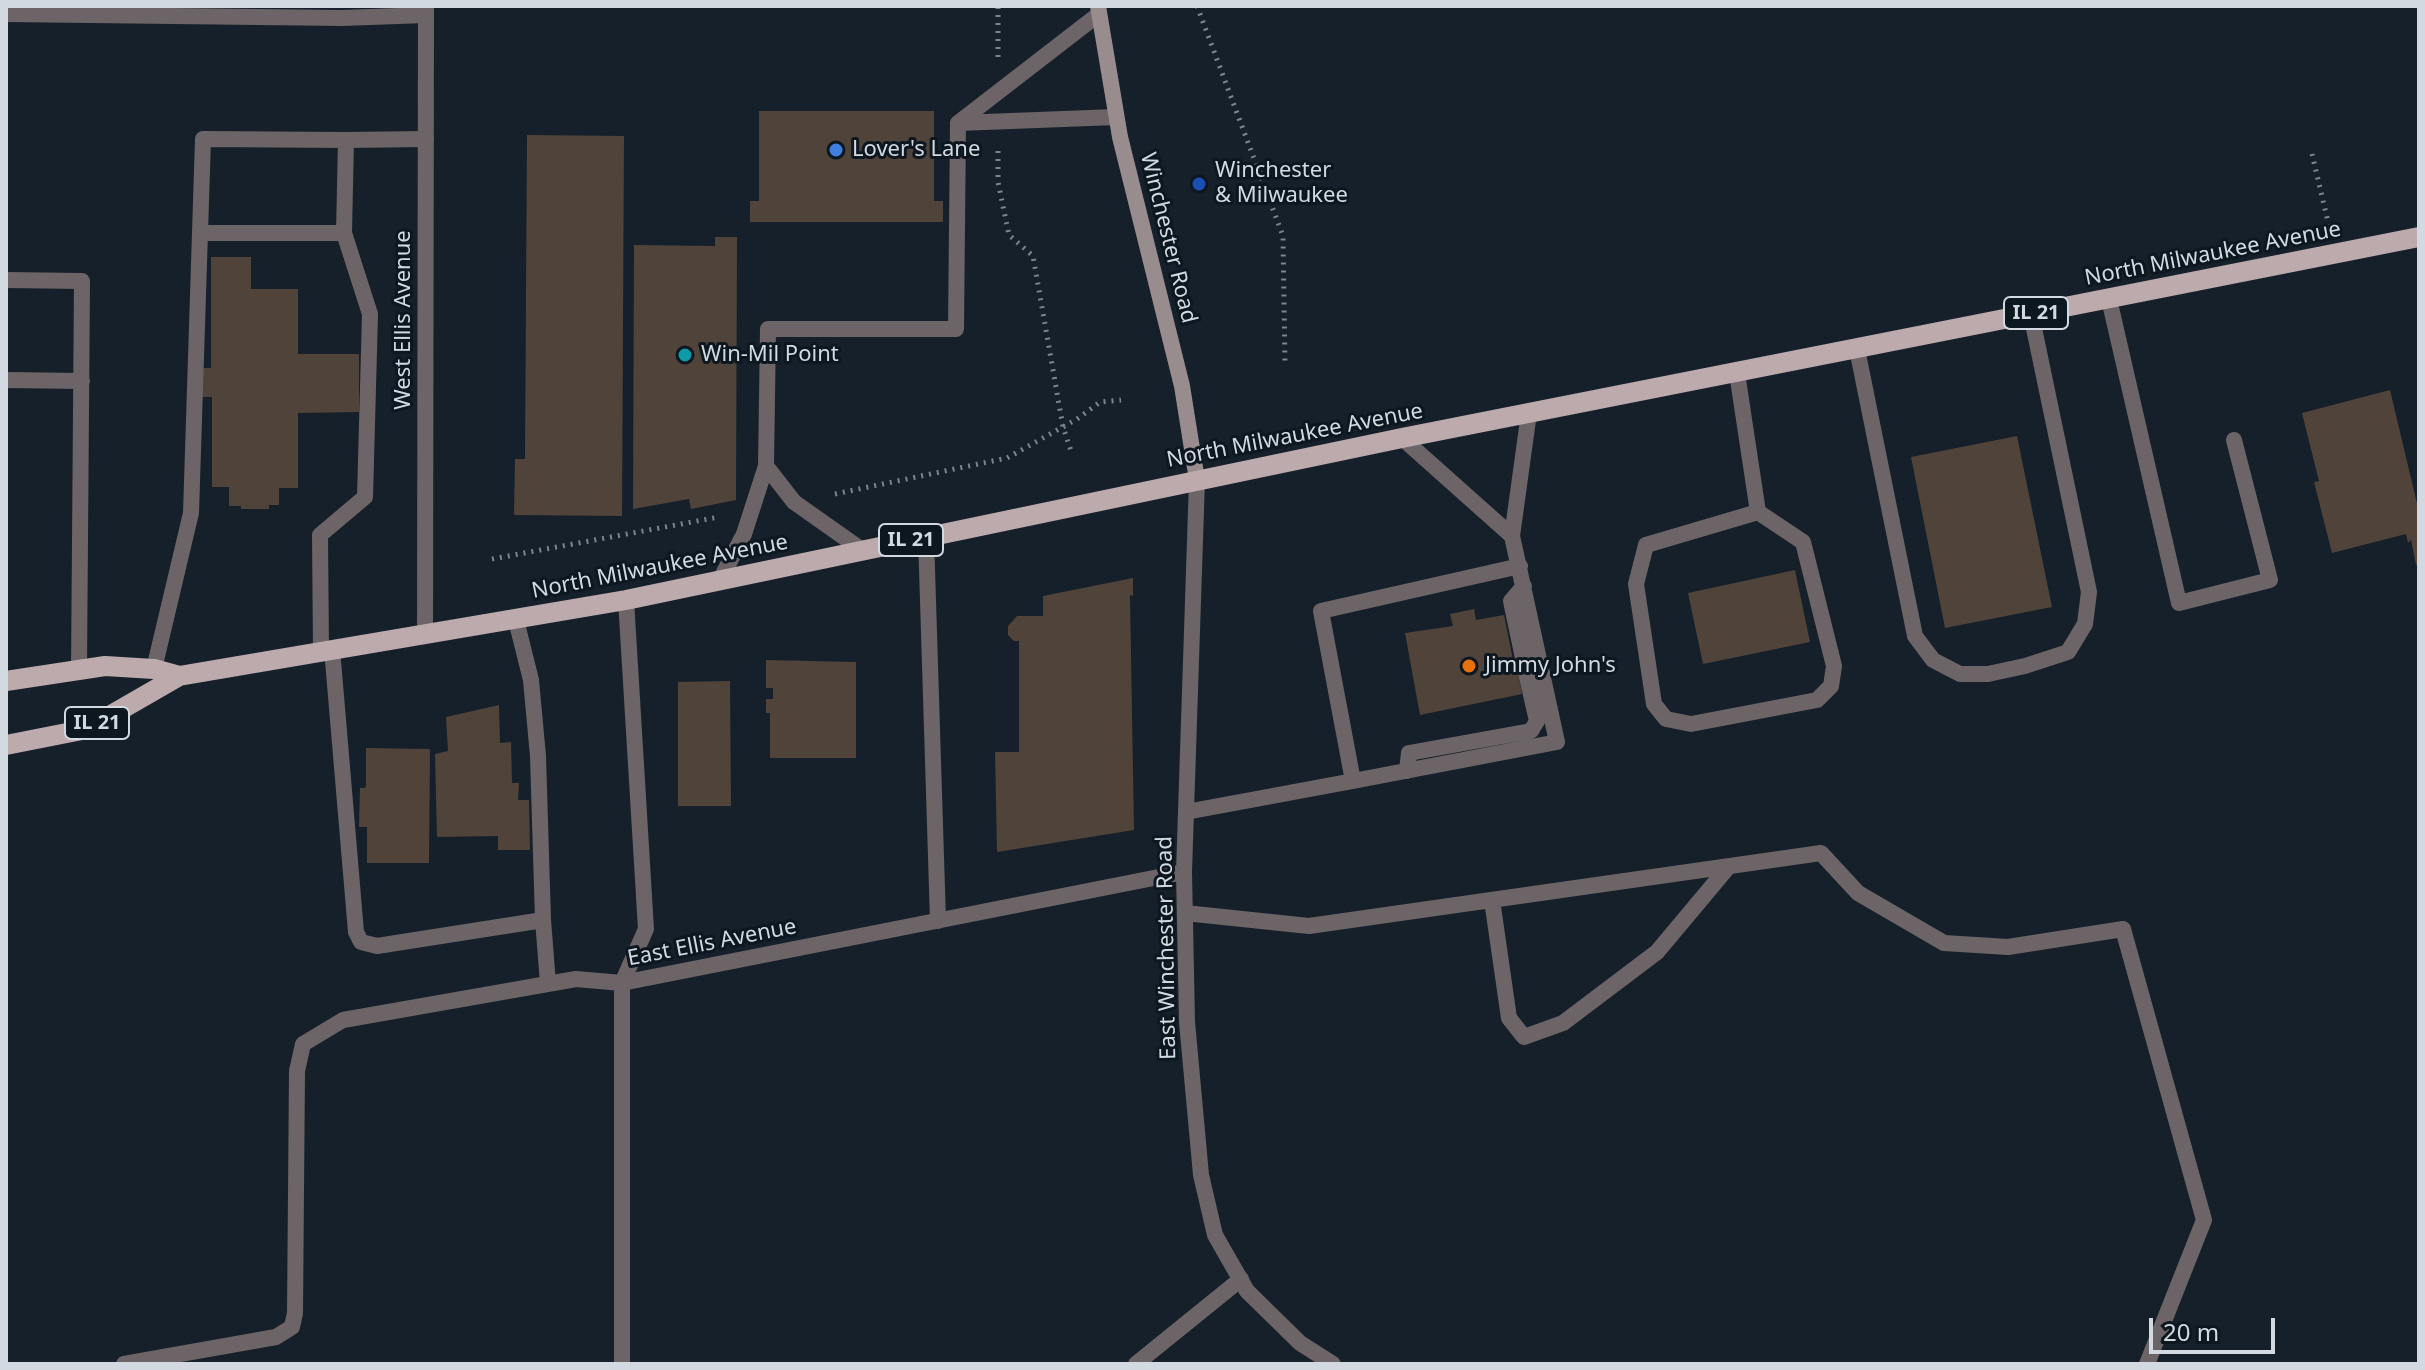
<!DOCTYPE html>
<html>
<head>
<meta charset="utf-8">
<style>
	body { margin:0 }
	#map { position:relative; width:2425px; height:1370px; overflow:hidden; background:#16202a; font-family:"Noto Sans",sans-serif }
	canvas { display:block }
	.frame { position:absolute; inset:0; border:8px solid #d2d9e0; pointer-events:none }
	.scale { position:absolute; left:2149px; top:1318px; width:126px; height:36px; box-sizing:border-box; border:4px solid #d2d9e0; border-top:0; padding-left:10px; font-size:24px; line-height:28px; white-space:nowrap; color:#d2d9e0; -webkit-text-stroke:6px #0d1720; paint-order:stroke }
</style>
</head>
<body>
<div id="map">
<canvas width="2425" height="1370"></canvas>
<div class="frame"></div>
<div class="scale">20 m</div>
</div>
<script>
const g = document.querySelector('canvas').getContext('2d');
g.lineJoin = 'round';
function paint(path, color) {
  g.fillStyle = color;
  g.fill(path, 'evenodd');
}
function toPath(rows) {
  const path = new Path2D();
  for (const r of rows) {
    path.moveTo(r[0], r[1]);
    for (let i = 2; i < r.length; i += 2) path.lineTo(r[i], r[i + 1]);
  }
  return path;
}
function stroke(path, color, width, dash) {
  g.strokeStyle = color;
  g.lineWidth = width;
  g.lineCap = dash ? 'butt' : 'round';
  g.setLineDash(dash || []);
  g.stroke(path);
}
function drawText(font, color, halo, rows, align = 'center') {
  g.font = font + ' "Noto Sans",sans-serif';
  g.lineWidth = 6;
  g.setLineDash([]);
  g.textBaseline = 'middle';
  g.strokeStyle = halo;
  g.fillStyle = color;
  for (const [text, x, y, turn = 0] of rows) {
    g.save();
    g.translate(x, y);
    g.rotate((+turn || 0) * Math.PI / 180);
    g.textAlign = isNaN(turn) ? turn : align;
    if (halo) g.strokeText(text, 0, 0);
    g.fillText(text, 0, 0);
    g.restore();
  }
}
paint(toPath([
	[759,111,934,111,934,201,943,201,943,222,750,222,750,201,759,201],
	[527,135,624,136,622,516,514,515,515,459,525,459],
	[715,237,737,237,736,500,691,509,689,499,633,509,634,245,715,246],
	[211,257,251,257,251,289,298,289,298,354,359,354,359,412,298,413,298,488,279,488,279,505,269,505,269,509,241,509,241,506,229,506,229,487,212,487,212,397,202,397,202,368,211,368],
	[2390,390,2419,512,2419,564,2416,565,2411,540,2408,543,2406,534,2332,553,2314,482,2319,481,2302,413],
	[2017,436,2052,607,1945,628,1911,457],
	[1795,570,1810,642,1703,664,1688,593],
	[1133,578,1133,596,1130,595,1134,830,997,852,995,752,1019,752,1019,641,1014,641,1008,635,1008,626,1017,616,1043,616,1043,596],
	[1474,609,1476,620,1504,615,1513,660,1525,658,1528,673,1518,674,1522,694,1420,715,1405,633,1453,626,1450,614],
	[766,660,856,662,856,758,770,758,770,713,766,713,766,699,773,699,773,688,766,688],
	[730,681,731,806,678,806,678,682],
	[499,705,500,743,511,742,512,783,519,783,518,800,529,800,530,850,498,850,498,836,437,837,435,754,448,751,446,717],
	[366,748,430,749,429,863,367,863,367,827,359,827,360,788,365,788,366,786]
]), '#504339');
stroke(toPath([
	[1197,6,1283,236,1285,365],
	[998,57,998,6],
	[998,151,998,182,1009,235,1033,256,1063,427,1071,451],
	[2312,154,2329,226],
	[835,494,1007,458,1077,419,1100,402,1121,400],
	[492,559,719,517]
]), '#7c858d', 5, [2, 6]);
stroke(toPath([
	[6,14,342,18,426,15],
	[958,123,1099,14],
	[958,123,1116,117],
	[200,233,344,233],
	[6,280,82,281,79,669],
	[2109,299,2179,603,2270,580,2234,440],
	[1857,349,1915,636,1933,660,1960,674,1988,674,2025,666,2068,652,2085,624,2089,592,2031,314],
	[1737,373,1758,512,1803,542,1834,666,1831,686,1817,700,1691,724,1666,719,1654,704,1636,584,1646,545,1758,512],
	[6,380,82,381],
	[1402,438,1512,536],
	[766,466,794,502,862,550],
	[926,537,938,921],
	[720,580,744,534,766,466,768,329,956,329,958,123],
	[516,620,531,680,538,756,543,920,548,983],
	[332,649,356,932,361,942,377,946,543,920],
	[321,651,320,535,365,497,370,314,344,233,346,140,426,139],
	[1523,658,1511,601,1524,586],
	[154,669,191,513,203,139,346,140],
	[1407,771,1409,753,1531,731,1537,721,1526,673],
	[1353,781,1557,742,1512,536,1529,413],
	[1186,812,1353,781,1321,611,1520,566],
	[1492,900,1509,1018,1524,1037,1563,1023,1657,952,1729,866],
	[1185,913,1309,926,1821,853,1858,893,1944,943,2008,947,2123,929,2204,1220,2147,1364],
	[622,983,646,929,626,600],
	[1136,1364,1241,1279]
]), '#6c6466', 16);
stroke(toPath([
	[1197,480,1184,872,1187,1022,1201,1175,1215,1235,1247,1291,1300,1343,1333,1364],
	[425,634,426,6],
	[124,1364,276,1337,292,1327,295,1313,297,1071,303,1044,343,1020,576,979,622,983],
	[622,1364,622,983,1184,872]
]), '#6c6466', 16);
stroke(toPath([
	[1098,6,1120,137,1182,386,1197,480]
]), '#998c8e', 16);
stroke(toPath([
	[6,681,105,666,154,669,179,676],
	[6,745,87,729,179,676,626,600,1402,438,2419,237]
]), '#bcaaad', 20);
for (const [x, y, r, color] of [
	[836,150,8,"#3f7fe0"],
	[1199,184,8,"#1a4fb4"],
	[685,355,8,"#0f9aa8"],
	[1469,666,8,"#e8710a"]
]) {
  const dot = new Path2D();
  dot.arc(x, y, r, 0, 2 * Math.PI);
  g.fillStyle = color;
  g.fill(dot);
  stroke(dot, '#0d1720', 3);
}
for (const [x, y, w] of [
	[2036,313,64],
	[911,540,64],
	[97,723,64]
]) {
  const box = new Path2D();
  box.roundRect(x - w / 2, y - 16, w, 32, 6);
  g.fillStyle = '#0d1720';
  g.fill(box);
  stroke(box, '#d2d9e0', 2);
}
drawText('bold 20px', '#d2d9e0', null, [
	["IL 21",2036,313],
	["IL 21",911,540],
	["IL 21",97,723]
]);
drawText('22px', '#d2d9e0', '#0d1720', [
	["Lover's Lane",852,150],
	["Winchester",1215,171],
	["& Milwaukee",1215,196],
	["Win-Mil Point",701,355],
	["Jimmy John's",1485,666]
], 'left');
drawText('22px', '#d2d9e0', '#0d1720', [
	["Winchester Road",1168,238,76],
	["North Milwaukee Avenue",2213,254,-11],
	["West Ellis Avenue",404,320,-90],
	["North Milwaukee Avenue",1295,436,-11],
	["North Milwaukee Avenue",660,567,-11],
	["East Ellis Avenue",712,943,-11],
	["East Winchester Road",1167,948,-91]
]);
</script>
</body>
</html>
